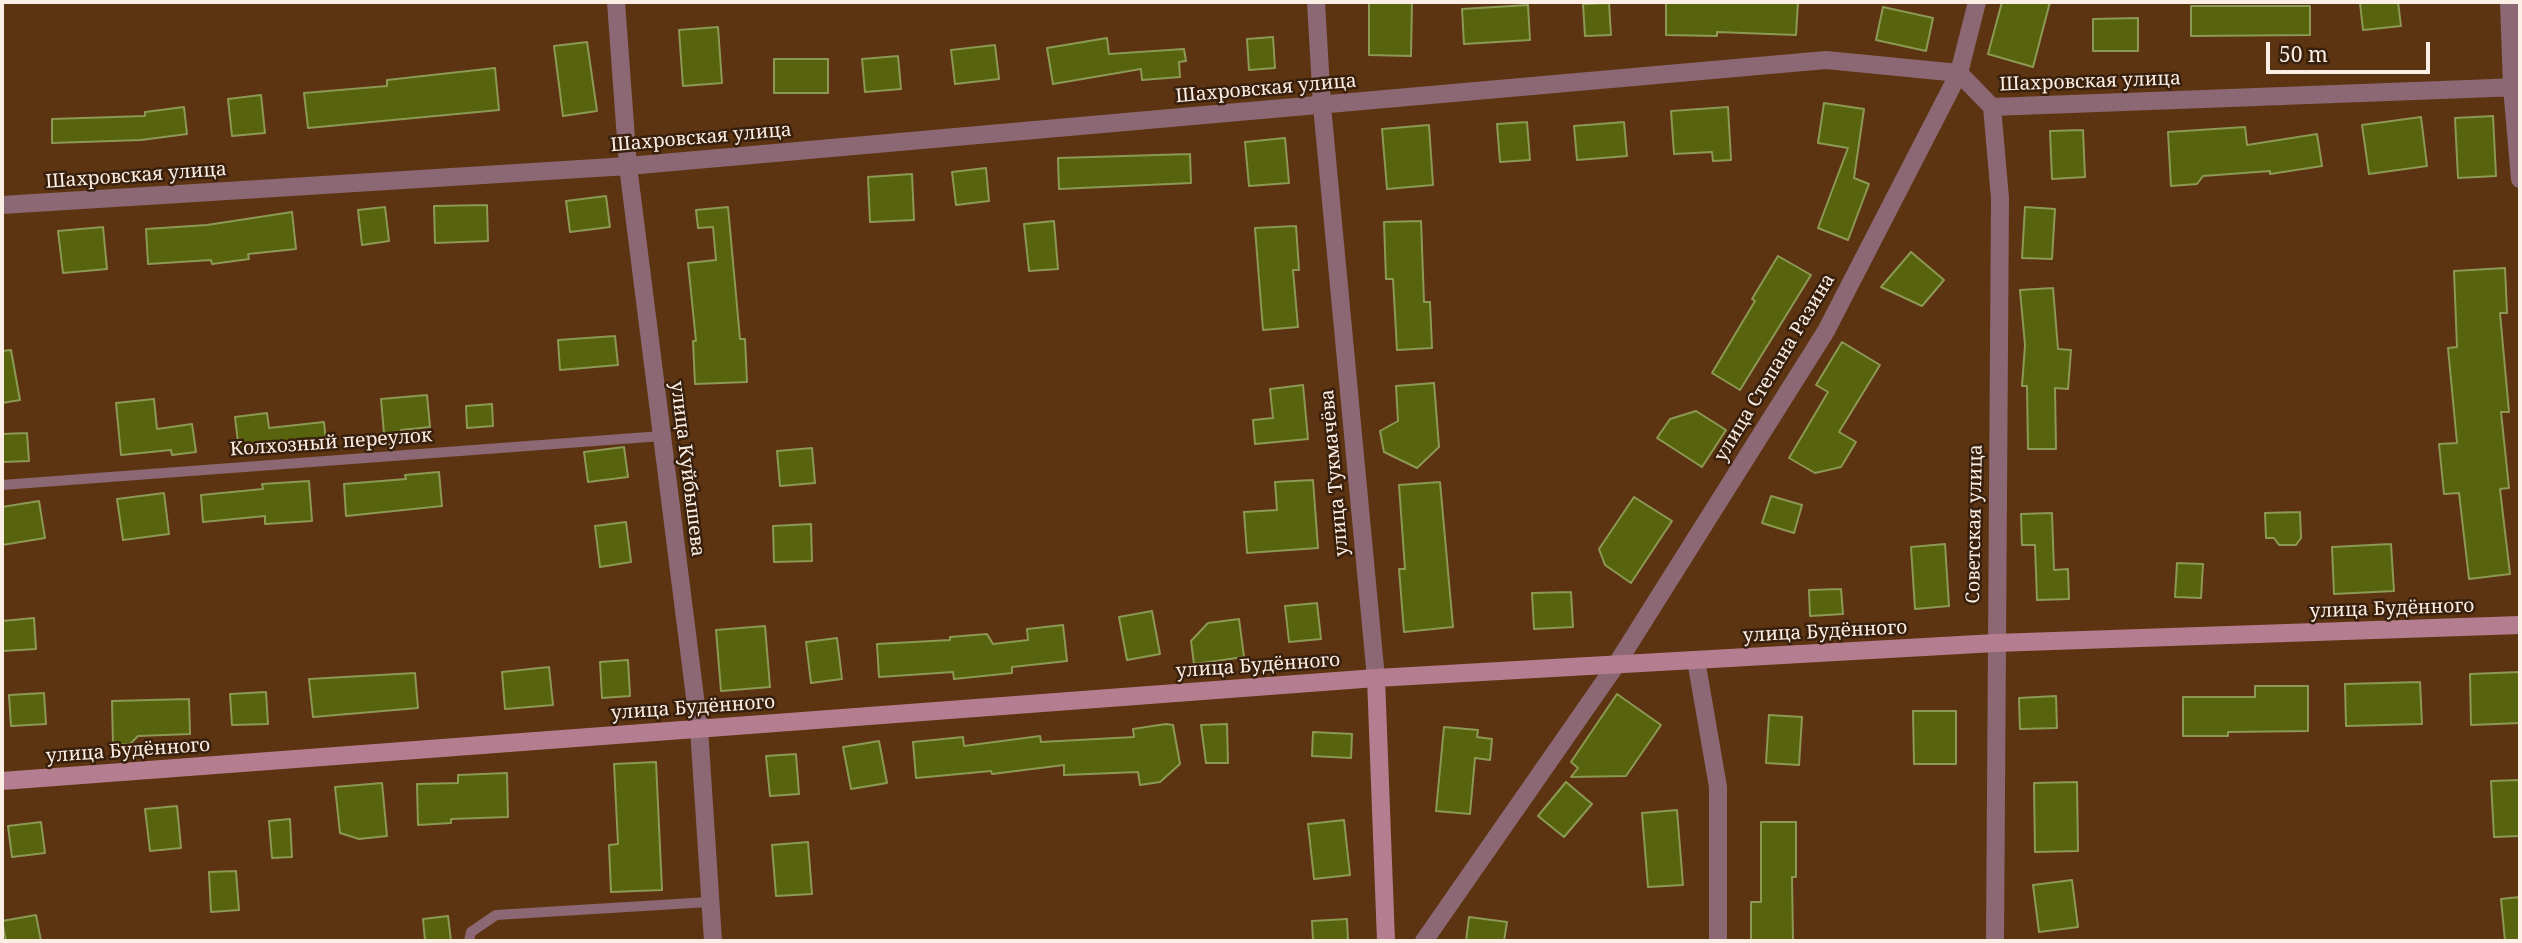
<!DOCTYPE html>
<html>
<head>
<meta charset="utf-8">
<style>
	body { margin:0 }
	#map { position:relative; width:2522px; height:943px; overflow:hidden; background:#5d3411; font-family:"Noto Serif",serif }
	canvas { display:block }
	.frame { position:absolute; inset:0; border:4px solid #fbeee5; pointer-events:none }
	.scale { position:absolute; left:2266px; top:42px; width:164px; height:32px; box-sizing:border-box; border:4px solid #fbeee5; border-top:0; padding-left:9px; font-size:21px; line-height:24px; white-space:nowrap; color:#fbeee5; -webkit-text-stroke:5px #38200d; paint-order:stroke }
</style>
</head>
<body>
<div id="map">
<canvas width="2522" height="943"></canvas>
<div class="frame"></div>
<div class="scale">50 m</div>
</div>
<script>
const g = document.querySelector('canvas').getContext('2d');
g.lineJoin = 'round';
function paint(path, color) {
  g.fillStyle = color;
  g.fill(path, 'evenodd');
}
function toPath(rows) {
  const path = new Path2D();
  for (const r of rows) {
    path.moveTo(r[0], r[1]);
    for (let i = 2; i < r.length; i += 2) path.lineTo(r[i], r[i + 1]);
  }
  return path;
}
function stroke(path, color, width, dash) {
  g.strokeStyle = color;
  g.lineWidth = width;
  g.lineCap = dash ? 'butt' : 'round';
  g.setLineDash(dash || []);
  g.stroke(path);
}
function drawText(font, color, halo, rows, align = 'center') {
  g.font = font + ' "Noto Serif",serif';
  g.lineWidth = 5;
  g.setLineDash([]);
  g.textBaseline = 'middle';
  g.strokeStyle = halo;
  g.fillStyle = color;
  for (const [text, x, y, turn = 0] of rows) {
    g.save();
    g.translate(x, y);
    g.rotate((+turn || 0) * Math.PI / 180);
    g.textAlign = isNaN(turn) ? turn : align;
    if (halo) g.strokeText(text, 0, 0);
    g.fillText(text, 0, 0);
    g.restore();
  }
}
const building = toPath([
	[1369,2,1412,2,1411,56,1369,55,1369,2],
	[1666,2,1798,2,1796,35,1717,32,1717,36,1666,35,1666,2],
	[2002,2,2050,2,2033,67,1988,54,2002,2],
	[2398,2,2401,26,2363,30,2360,3,2398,2],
	[1609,3,1611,35,1585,36,1583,4,1609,3],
	[1528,5,1530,40,1464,44,1462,9,1528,5],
	[2191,6,2310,6,2310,35,2191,36,2191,6],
	[1883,7,1933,18,1926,51,1876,40,1883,7],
	[2138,18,2138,51,2093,51,2093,19,2138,18],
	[718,27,722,83,683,86,679,30,718,27],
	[1273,37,1275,68,1249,70,1247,39,1273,37],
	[1107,38,1109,54,1184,49,1186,61,1179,62,1180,77,1142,80,1141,69,1053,84,1047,48,1107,38],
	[587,42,597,111,563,116,554,46,587,42],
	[995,45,999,79,955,84,951,50,995,45],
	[898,56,901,89,865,92,862,59,898,56],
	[774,59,828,59,828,93,774,93,774,59],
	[495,68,499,110,308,128,304,93,387,86,387,80,495,68],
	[261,95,265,133,232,136,228,99,261,95],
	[1824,103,1864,109,1854,178,1869,184,1848,240,1818,228,1848,148,1818,143,1824,103],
	[184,107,187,134,141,140,52,143,52,119,145,116,145,112,184,107],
	[1728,107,1731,160,1713,161,1712,152,1674,154,1671,111,1728,107],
	[2493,116,2496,176,2458,178,2455,118,2493,116],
	[2421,117,2427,166,2369,174,2362,125,2421,117],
	[1527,122,1530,160,1500,162,1497,124,1527,122],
	[1624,122,1627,156,1577,160,1574,126,1624,122],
	[1429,125,1433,185,1387,189,1382,129,1429,125],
	[2245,127,2247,145,2317,134,2322,166,2270,174,2270,171,2203,176,2197,184,2171,186,2168,132,2245,127],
	[2083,130,2085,177,2052,179,2050,131,2083,130],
	[1285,138,1289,183,1249,186,1245,142,1285,138],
	[1190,154,1191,183,1059,189,1058,158,1190,154],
	[986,168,989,201,956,205,952,172,986,168],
	[912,174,914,220,870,222,868,177,912,174],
	[606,196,610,227,570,232,566,201,606,196],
	[487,205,488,241,435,243,434,206,487,205],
	[385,207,389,241,362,245,358,210,385,207],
	[728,207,740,339,745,339,747,382,695,384,693,341,696,341,688,263,716,260,713,227,698,228,696,210,728,207],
	[2025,207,2055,209,2052,259,2022,258,2025,207],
	[292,212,296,249,248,254,249,259,212,264,211,260,148,264,146,229,207,225,292,212],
	[1054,221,1058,269,1029,271,1024,224,1054,221],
	[1421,221,1424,302,1430,302,1432,348,1397,350,1393,279,1386,279,1384,222,1421,221],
	[1296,226,1299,270,1293,270,1298,327,1263,330,1255,228,1296,226],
	[103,227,107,269,63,273,58,231,103,227],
	[1911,252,1944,280,1922,306,1881,287,1911,252],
	[1778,256,1811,275,1740,390,1712,373,1755,301,1752,299,1778,256],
	[2505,268,2507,313,2500,313,2509,412,2501,412,2509,488,2500,489,2510,574,2469,579,2459,493,2444,494,2439,444,2457,443,2448,348,2457,347,2454,271,2505,268],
	[2053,288,2058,349,2071,350,2068,389,2055,388,2056,449,2028,449,2027,386,2022,386,2025,345,2020,290,2053,288],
	[615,336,618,365,560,370,558,340,615,336],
	[1842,342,1880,365,1839,432,1856,442,1841,467,1815,473,1789,458,1828,392,1816,385,1842,342],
	[11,350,20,400,2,403,2,351,11,350],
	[1434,383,1439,447,1417,468,1384,452,1380,431,1398,421,1396,386,1434,383],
	[1303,385,1308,439,1255,444,1253,420,1273,418,1270,389,1303,385],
	[427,395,430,427,401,430,402,443,385,445,381,399,427,395],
	[154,399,157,429,192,424,196,452,172,455,171,450,121,455,116,403,154,399],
	[492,404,493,426,467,428,466,406,492,404],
	[1696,411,1726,430,1702,467,1657,438,1670,419,1696,411],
	[267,413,269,428,324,422,326,442,301,445,301,442,239,451,235,417,267,413],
	[27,433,29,461,2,462,2,434,27,433],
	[624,447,628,477,588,482,584,452,624,447],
	[812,448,815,483,780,486,777,451,812,448],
	[439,472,442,506,346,516,344,484,406,479,405,475,439,472],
	[1313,480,1318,548,1247,553,1244,512,1277,510,1275,482,1313,480],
	[309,481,312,521,265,524,265,516,203,522,201,495,263,489,262,484,309,481],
	[1440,482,1453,627,1404,632,1399,569,1405,569,1399,485,1440,482],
	[164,493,169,534,123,540,117,499,164,493],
	[1771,496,1802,505,1794,533,1762,523,1771,496],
	[1634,497,1672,521,1631,583,1605,565,1599,549,1634,497],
	[39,501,45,538,2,545,2,507,39,501],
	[2300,512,2301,538,2296,545,2279,545,2274,538,2266,538,2265,513,2300,512],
	[2052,513,2054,570,2068,569,2069,599,2037,600,2035,545,2022,545,2021,514,2052,513],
	[626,522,631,562,600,567,595,526,626,522],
	[811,524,812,561,774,562,773,526,811,524],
	[1945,544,1949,606,1915,609,1911,547,1945,544],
	[2391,544,2394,591,2334,594,2332,547,2391,544],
	[2177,563,2203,564,2201,598,2175,597,2177,563],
	[1841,589,1843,614,1810,616,1809,590,1841,589],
	[1571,592,1573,627,1534,629,1532,593,1571,592],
	[1317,603,1321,639,1289,642,1285,606,1317,603],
	[1152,611,1160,654,1127,660,1119,617,1152,611],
	[34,618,36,649,2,651,2,621,34,618],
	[1239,619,1244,657,1194,664,1191,641,1208,623,1239,619],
	[1063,625,1067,661,1012,667,1012,673,954,679,953,672,879,677,877,644,950,640,950,637,987,634,993,644,1028,640,1027,629,1063,625],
	[765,626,770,687,721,691,716,630,765,626],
	[837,638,842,679,811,683,806,642,837,638],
	[628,660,630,696,602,698,600,662,628,660],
	[549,667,553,705,505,709,502,672,549,667],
	[2520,672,2520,723,2471,725,2470,674,2520,672],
	[415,673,418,708,313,717,309,679,415,673],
	[2420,682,2422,724,2346,726,2345,684,2420,682],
	[2255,686,2308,686,2308,731,2228,732,2228,736,2183,736,2183,697,2255,697,2255,686],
	[266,692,268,724,232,725,230,694,266,692],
	[44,693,46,724,11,726,9,695,44,693],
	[1617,694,1661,725,1626,776,1571,777,1578,768,1571,762,1617,694],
	[2056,696,2057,728,2020,729,2019,698,2056,696],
	[189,699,190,734,138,736,130,744,113,745,112,701,189,699],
	[1913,711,1956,711,1956,764,1914,764,1913,711],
	[1769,715,1802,717,1799,765,1766,763,1769,715],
	[1166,724,1173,725,1180,764,1160,782,1140,785,1138,772,1064,775,1064,765,992,774,991,771,916,778,913,742,963,737,964,746,1040,736,1041,742,1134,737,1133,729,1166,724],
	[1227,724,1228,763,1206,763,1201,725,1227,724],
	[1444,727,1478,730,1477,737,1492,739,1490,760,1475,758,1470,814,1436,811,1444,727],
	[1313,732,1352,734,1351,758,1312,756,1313,732],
	[879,741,887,783,851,789,843,747,879,741],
	[796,754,799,794,770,796,766,756,796,754],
	[656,762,662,890,611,892,609,845,618,844,614,764,656,762],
	[507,773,508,817,451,819,451,823,418,825,417,784,458,783,458,775,507,773],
	[2520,780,2520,836,2494,837,2491,781,2520,780],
	[1566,782,1592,804,1564,837,1538,816,1566,782],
	[2077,782,2078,851,2035,852,2034,783,2077,782],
	[382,783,387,836,359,839,340,833,335,787,382,783],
	[177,806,181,848,150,851,145,809,177,806],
	[1677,810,1683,885,1648,887,1642,813,1677,810],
	[290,819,292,857,272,858,269,821,290,819],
	[1344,820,1350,875,1314,879,1308,824,1344,820],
	[41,822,45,853,12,857,8,826,41,822],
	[1761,822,1796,822,1796,877,1792,877,1793,941,1751,941,1751,902,1761,902,1761,822],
	[808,842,812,894,776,896,772,845,808,842],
	[236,871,239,910,211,912,209,872,236,871],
	[2072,880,2078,927,2039,932,2033,885,2072,880],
	[2520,897,2520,941,2505,941,2501,899,2520,897],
	[36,915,41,941,6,941,2,921,36,915],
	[448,916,451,941,425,941,423,919,448,916],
	[1469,917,1507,922,1504,941,1466,941,1469,917],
	[1347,919,1348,941,1313,941,1312,921,1347,919]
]);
paint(building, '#58630d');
stroke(building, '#8c9954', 2);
stroke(toPath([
	[2,485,662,436],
	[469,941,471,932,496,915,709,902]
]), '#8b6874', 10);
stroke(toPath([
	[616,2,628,166,699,729,713,941],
	[1316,2,1322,106,1376,678],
	[2509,2,2512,87,2520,179],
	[1992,107,2000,198,1995,941],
	[2,205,628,166,1826,60,1959,73,1992,107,2520,87],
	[1696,660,1718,787,1718,941],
	[1424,941,1616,665,1826,331,1959,73,1977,2]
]), '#8b6874', 18);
stroke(toPath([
	[1376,678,1386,941],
	[2,781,1376,678,1995,643,2520,625]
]), '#b47e90', 18);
drawText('19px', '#fbeee5', '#38200d', [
	["Шахровская улица",2090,82,-2],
	["Шахровская улица",1266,89,-5],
	["Шахровская улица",701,138,-5],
	["Шахровская улица",136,176,-4],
	["улица Степана Разина",1775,368,-59],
	["Колхозный переулок",331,443,-4],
	["улица Куйбышева",687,469,83],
	["улица Тукмачёва",1335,473,-95],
	["Советская улица",1975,524,-89],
	["улица Будённого",2392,609,-2],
	["улица Будённого",1825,632,-3],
	["улица Будённого",1258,666,-4],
	["улица Будённого",693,708,-4],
	["улица Будённого",128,751,-4]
]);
</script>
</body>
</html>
